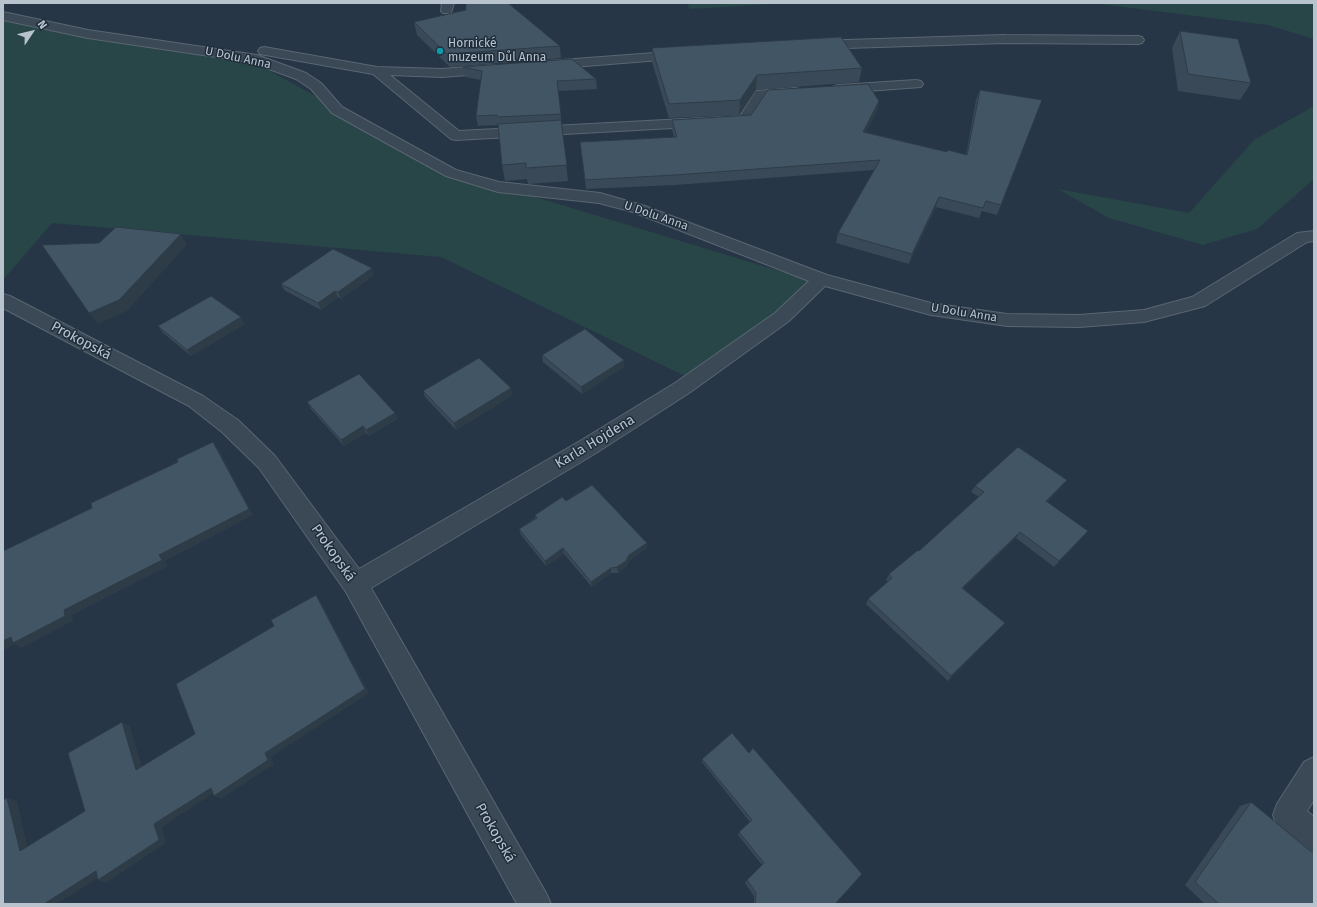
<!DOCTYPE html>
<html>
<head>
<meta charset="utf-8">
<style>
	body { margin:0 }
	#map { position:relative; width:1317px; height:907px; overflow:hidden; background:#263646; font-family:"Fira Sans",sans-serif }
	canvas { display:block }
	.frame { position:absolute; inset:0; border:4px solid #b9c3ce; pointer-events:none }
	.north { position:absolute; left:12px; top:12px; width:40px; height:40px; -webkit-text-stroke:3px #1f2d3b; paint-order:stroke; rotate:55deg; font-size:11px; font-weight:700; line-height:16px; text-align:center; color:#b9c3ce }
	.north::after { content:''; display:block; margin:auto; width:14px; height:18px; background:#b9c3ce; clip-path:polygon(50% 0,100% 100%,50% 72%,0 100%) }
</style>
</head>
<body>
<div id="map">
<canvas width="1317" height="907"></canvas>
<div class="frame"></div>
<div class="north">N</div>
</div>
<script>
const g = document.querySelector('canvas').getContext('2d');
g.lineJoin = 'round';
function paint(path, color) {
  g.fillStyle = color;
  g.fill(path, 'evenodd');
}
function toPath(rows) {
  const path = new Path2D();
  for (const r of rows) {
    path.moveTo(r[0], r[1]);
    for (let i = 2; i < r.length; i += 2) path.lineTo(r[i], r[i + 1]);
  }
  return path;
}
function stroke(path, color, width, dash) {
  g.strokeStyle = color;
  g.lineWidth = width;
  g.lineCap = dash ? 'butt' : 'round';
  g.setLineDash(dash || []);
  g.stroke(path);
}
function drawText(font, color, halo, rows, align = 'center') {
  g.font = font + ' "Fira Sans",sans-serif';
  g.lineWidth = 3;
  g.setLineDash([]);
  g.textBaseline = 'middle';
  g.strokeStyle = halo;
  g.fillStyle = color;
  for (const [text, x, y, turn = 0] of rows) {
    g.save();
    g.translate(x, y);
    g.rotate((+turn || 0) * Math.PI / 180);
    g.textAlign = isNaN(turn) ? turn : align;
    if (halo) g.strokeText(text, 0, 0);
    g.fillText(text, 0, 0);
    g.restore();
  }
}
paint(toPath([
	[686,3,789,3,690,9],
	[1092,3,1314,3,1314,39,1268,25],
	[3,17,261,66,453,172,816,282,806,297,689,378,441,257,52,223,3,280],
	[1314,106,1314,179,1257,229,1203,245,1109,218,1058,189,1189,213,1254,140]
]), '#284647');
const minor = toPath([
	[442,3,454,3,451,13,443,13,441,11,442,3],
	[3,12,88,30,257,55,306,73,321,83,342,107,456,170,499,182,600,193,645,206,827,275,931,303,1007,314,1079,315,1144,310,1192,297,1297,233,1314,231,1314,241,1307,242,1205,306,1144,322,1079,327,1007,326,931,315,825,286,789,321,689,393,596,453,371,588,546,893,551,904,517,904,346,592,259,468,222,432,189,406,3,308,3,294,10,296,203,396,238,420,275,456,359,569,580,441,675,383,775,313,809,281,633,212,599,203,498,192,446,176,332,113,311,89,296,79,250,62,88,38,3,20,3,12],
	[1005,35,1138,36,1142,37,1144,40,1142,43,1138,44,1005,43,815,49,811,48,809,45,811,42,815,41,1005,35],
	[264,47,377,67,442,69,494,65,499,66,501,69,499,72,494,73,442,77,390,75,459,131,740,116,756,91,795,88,800,89,802,92,800,95,795,96,766,98,750,123,745,124,456,140,451,139,373,74,260,54,258,51,260,48,264,47],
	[681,51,685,52,687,55,685,58,548,69,543,68,542,65,543,62,548,61,681,51],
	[916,80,921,81,923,84,921,87,839,93,834,92,832,89,834,86,839,85,916,80],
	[1314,757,1314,800,1307,811,1314,817,1314,852,1303,848,1277,826,1273,815,1277,804,1304,762,1314,757]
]);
stroke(minor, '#5a6672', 2);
paint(minor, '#3b4855');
paint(toPath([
	[466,10,560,46,561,58,450,67,417,35,414,22],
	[1180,31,1251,83,1240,100,1178,91,1172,48],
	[652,48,862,68,859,82,756,90,739,115,669,118,652,62],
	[463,67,596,79,597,89,558,91,568,181,529,184,528,184,527,179,505,181,502,165,498,125,478,126,476,116,481,80,465,77],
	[980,90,1001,205,997,215,982,211,979,218,936,207,909,264,836,243,838,233,874,170,675,185,586,189,580,142,674,137,672,130,672,120,751,115,879,101,877,111,866,132,947,152,966,155,976,100],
	[374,275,341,299,338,297,321,310,284,290,281,284],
	[245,324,191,356,163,333,158,326],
	[542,355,624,367,582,394,543,362],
	[423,391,513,395,456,430,425,397],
	[307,402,395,413,397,419,369,436,366,433,344,446,311,409],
	[1067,480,1062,486,1047,502,1083,537,1054,567,1016,538,963,588,1005,623,1000,628,948,681,866,604,868,599,888,582,886,580,889,574,919,551,979,497,971,492,975,486],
	[566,501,647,548,629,561,626,567,618,573,611,573,592,587,564,554,546,566,521,535,519,529,535,518,535,515],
	[702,759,835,904,754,904,754,896,745,883,747,880,762,865,738,835,739,832,750,822,702,762],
	[1251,802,1314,904,1205,904,1185,885,1240,806]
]), '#394957');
paint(toPath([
	[757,75,756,90,739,115,740,100],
	[879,101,877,111,861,141,863,132],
	[939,197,936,207,909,264,912,254],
	[181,234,187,245,127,311,98,324,89,313],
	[372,268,374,275,341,299,338,292],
	[335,291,338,297,321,310,318,303],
	[241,317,245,324,191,356,187,350],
	[624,360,624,367,582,394,581,387],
	[511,388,513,395,456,430,454,423],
	[395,413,397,419,369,436,366,430],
	[363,426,366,433,344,446,341,440],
	[213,442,218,448,253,515,165,561,168,566,72,615,73,621,21,648,15,644,3,651,3,641,64,610,159,555],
	[1067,480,1062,486,1041,507,1046,501],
	[1088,531,1083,537,1054,567,1059,561],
	[1020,532,1016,538,959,593,962,588],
	[647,543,647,548,629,561,626,567,618,573,617,567,629,555],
	[563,548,564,554,546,566,545,561],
	[611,568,611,573,592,587,591,582],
	[316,595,320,601,369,693,271,757,274,764,221,799,214,796,265,753],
	[1005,623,1000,628,948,681,951,676],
	[122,722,130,726,144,774,136,770],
	[211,788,217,791,162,827,166,843,106,883,98,880,154,824],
	[7,798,17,801,29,854,20,851],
	[96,871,104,874,57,904,44,904]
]), '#2e3c47');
const building = toPath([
	[466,3,508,3,560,46,447,54,414,22,466,10,466,3],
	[1180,31,1238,39,1251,83,1188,74,1180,31],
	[841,37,862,68,757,75,740,100,669,104,652,48,841,37],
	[572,59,596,79,557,81,561,114,497,117,497,115,476,116,482,71,463,67,572,59],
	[868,84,879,101,863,132,947,152,948,150,967,155,980,90,1042,100,1001,205,986,201,983,208,939,197,912,254,838,233,880,160,675,175,585,180,580,142,677,137,672,120,751,115,768,90,868,84],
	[561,120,567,165,527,168,526,168,526,163,502,165,498,124,561,120],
	[116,227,181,234,119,300,89,313,42,245,99,243,116,227],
	[333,249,372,268,338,292,335,291,318,303,281,284,333,249],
	[211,296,241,317,187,350,158,326,211,296],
	[585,329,624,360,581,387,542,355,585,329],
	[479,358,511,388,454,423,423,391,479,358],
	[359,374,395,413,366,430,363,426,341,440,307,402,359,374],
	[213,442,249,509,159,555,162,560,64,610,65,616,13,643,11,637,3,641,3,551,92,508,91,503,178,462,177,459,213,442],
	[1018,447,1067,480,1046,501,1088,531,1059,561,1020,532,962,588,1005,623,951,676,868,599,892,578,889,574,918,550,919,551,984,492,975,486,1018,447],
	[592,485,647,543,629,555,626,561,617,567,611,568,591,582,563,548,545,561,519,529,537,518,535,515,562,497,566,501,592,485],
	[316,595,365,689,265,753,268,760,214,796,211,788,154,824,159,840,98,880,96,871,44,904,3,904,3,800,7,798,20,851,85,811,68,753,122,722,136,770,195,734,176,684,274,626,271,620,316,595],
	[732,733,749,753,753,748,862,874,835,904,755,904,756,893,747,880,764,863,739,832,752,820,702,759,732,733],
	[1251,802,1314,854,1314,904,1219,904,1195,882,1251,802]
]);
paint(building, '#425565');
stroke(building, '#2e3c47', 1);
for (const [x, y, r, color] of [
	[440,51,4,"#0f9aa8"]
]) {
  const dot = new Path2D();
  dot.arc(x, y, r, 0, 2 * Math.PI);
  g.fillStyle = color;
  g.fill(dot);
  stroke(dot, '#1f2d3b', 1.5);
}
drawText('12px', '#b9c3ce', '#1f2d3b', [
	["Hornické",448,44],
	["muzeum Důl Anna",448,58]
], 'left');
drawText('12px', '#b9c3ce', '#1f2d3b', [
	["U Dolu Anna",238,58,12],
	["U Dolu Anna",656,216,19],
	["U Dolu Anna",964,313,9]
]);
drawText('14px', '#b9c3ce', '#1f2d3b', [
	["Prokopská",81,341,28],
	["Karla Hojdena",595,442,-31],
	["Prokopská",333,553,55],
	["Prokopská",495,833,60]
]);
</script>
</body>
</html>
